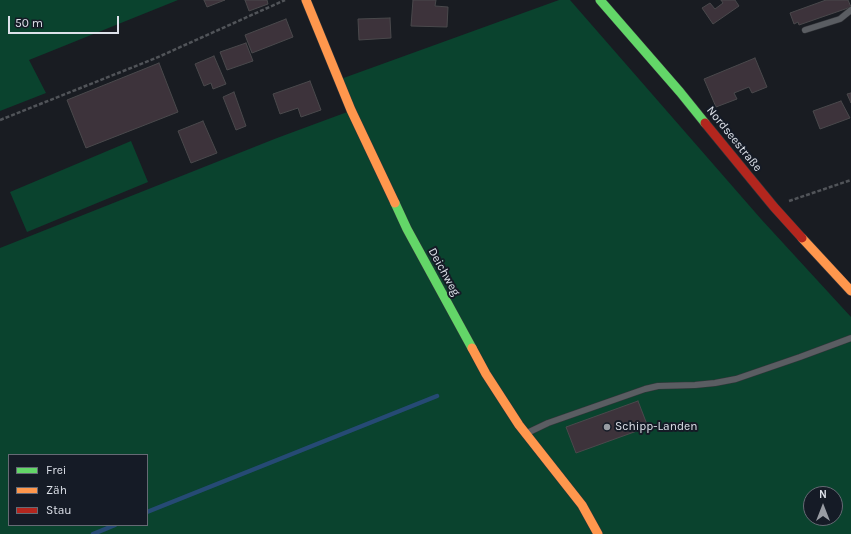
<!DOCTYPE html>
<html>
<head>
<meta charset="utf-8">
<style>
	body { margin:0 }
	#map { position:relative; width:851px; height:534px; overflow:hidden; background:#191c22; font-family:Karla,sans-serif }
	canvas { display:block }
	.legend { position:absolute; left:8px; top:454px; width:140px; height:72px; box-sizing:border-box; background:#151b26; border:1px solid #656a74; margin:0; padding:5px 7px; list-style:none; font-size:12px; color:#dde1e9 }
	.legend li { display:flex; align-items:center; gap:8px; height:20px }
	.legend b { width:20px; border:1px solid #656a74 }
	.north { position:absolute; left:803px; top:486px; width:40px; height:40px; box-sizing:border-box; background:#151b26; border:1px solid #656a74; border-radius:50%; rotate:0deg; font-size:11px; font-weight:700; line-height:16px; text-align:center; color:#dde1e9 }
	.north::after { content:''; display:block; margin:auto; width:14px; height:18px; background:#989ca3; clip-path:polygon(50% 0,100% 100%,50% 72%,0 100%) }
	.scale { position:absolute; left:8px; top:16px; width:111px; height:18px; box-sizing:border-box; border:2px solid #dde1e9; border-top:0; padding-left:5px; font-size:12px; line-height:14px; white-space:nowrap; color:#dde1e9; -webkit-text-stroke:3px #151b26; paint-order:stroke }
</style>
</head>
<body>
<div id="map">
<canvas width="851" height="534"></canvas>
<ul class="legend">
<li><b style="height:5px;background:#63d668"></b>Frei</li>
<li><b style="height:5px;background:#ff974d"></b>Zäh</li>
<li><b style="height:5px;background:#b3261e"></b>Stau</li>
</ul>
<div class="north">N</div>
<div class="scale">50 m</div>
</div>
<script>
const g = document.querySelector('canvas').getContext('2d');
g.lineJoin = 'round';
function paint(path, color) {
  g.fillStyle = color;
  g.fill(path, 'evenodd');
}
function toPath(rows) {
  const path = new Path2D();
  for (const r of rows) {
    path.moveTo(r[0], r[1]);
    for (let i = 2; i < r.length; i += 2) path.lineTo(r[i], r[i + 1]);
  }
  return path;
}
function stroke(path, color, width, dash) {
  g.strokeStyle = color;
  g.lineWidth = width;
  g.lineCap = dash ? 'butt' : 'round';
  g.setLineDash(dash || []);
  g.stroke(path);
}
function drawText(font, color, halo, rows, align = 'center') {
  g.font = font + ' Karla,sans-serif';
  g.lineWidth = 4;
  g.setLineDash([]);
  g.textBaseline = 'middle';
  g.strokeStyle = halo;
  g.fillStyle = color;
  for (const [text, x, y, turn = 0] of rows) {
    g.save();
    g.translate(x, y);
    g.rotate((+turn || 0) * Math.PI / 180);
    g.textAlign = isNaN(turn) ? turn : align;
    if (halo) g.strokeText(text, 0, 0);
    g.fillText(text, 0, 0);
    g.restore();
  }
}
paint(toPath([
	[0,0,178,0,29,60,46,93,0,111],
	[559,0,570,0,761,219,851,317,851,534,0,534,0,248,277,138,350,111,338,80],
	[9,455,147,455,147,525,9,525],
	[811,494,835,494,835,518,811,518],
	[131,141,148,182,27,232,10,192]
]), '#0a432e');
stroke(toPath([
	[147,512,437,396],
	[93,534,115,525]
]), '#264a74', 4.5);
const building = toPath([
	[204,0,225,0,207,7,204,0],
	[245,0,267,0,268,4,249,11,245,0],
	[413,0,436,0,435,6,448,7,447,27,411,26,413,0],
	[721,0,735,0,739,6,713,24,702,8,710,3,715,9,723,3,721,0],
	[826,0,848,0,851,7,799,25,798,22,794,24,790,13,826,0],
	[390,18,391,38,359,40,358,19,390,18],
	[286,19,293,37,252,53,245,35,286,19],
	[246,43,253,61,227,70,220,52,246,43],
	[214,56,226,84,213,89,211,83,204,86,195,64,214,56],
	[755,58,767,87,752,93,749,87,734,93,737,99,716,107,704,79,755,58],
	[159,63,178,112,86,148,67,100,159,63],
	[310,81,321,110,301,117,298,108,280,114,273,94,310,81],
	[234,92,246,126,236,130,223,97,234,92],
	[851,93,851,103,847,94,851,93],
	[841,101,850,118,820,129,813,111,841,101],
	[203,121,217,153,191,163,178,131,203,121],
	[638,401,648,427,576,453,566,427,638,401]
]);
paint(building, '#3d333b');
stroke(building, '#4a494c', 1);
const lane = toPath([
	[805,30,840,19,851,10],
	[527,433,548,423,645,389,658,386,695,385,715,383,736,379,800,357,851,338]
]);
const fast = toPath([
	[600,0,680,92,705,123],
	[395,203,407,229,472,348]
]);
const slow = toPath([
	[306,0,351,110,395,203],
	[802,238,851,291],
	[472,348,486,374,519,425,582,505,598,534]
]);
const jam = toPath([
	[705,123,774,207,802,238]
]);
stroke(lane, '#34363b', 7);
stroke(fast, '#34363b', 10);
stroke(slow, '#34363b', 10);
stroke(jam, '#34363b', 10);
stroke(toPath([
	[0,120,156,58,285,0],
	[789,201,851,180]
]), '#515459', 2.5, [4, 2]);
stroke(lane, '#5a5d62', 6);
stroke(fast, '#63d668', 9);
stroke(slow, '#ff974d', 9);
stroke(jam, '#b3261e', 9);
for (const [x, y, r, color] of [
	[607,427,4,"#989ca3"]
]) {
  const dot = new Path2D();
  dot.arc(x, y, r, 0, 2 * Math.PI);
  g.fillStyle = color;
  g.fill(dot);
  stroke(dot, '#151b26', 1.5);
}
drawText('12px', '#dde1e9', '#151b26', [
	["Nordseestraße",734,139,51],
	["Deichweg",444,272,61]
]);
drawText('12px', '#dde1e9', '#151b26', [
	["Schipp-Landen",615,427]
], 'left');
</script>
</body>
</html>
